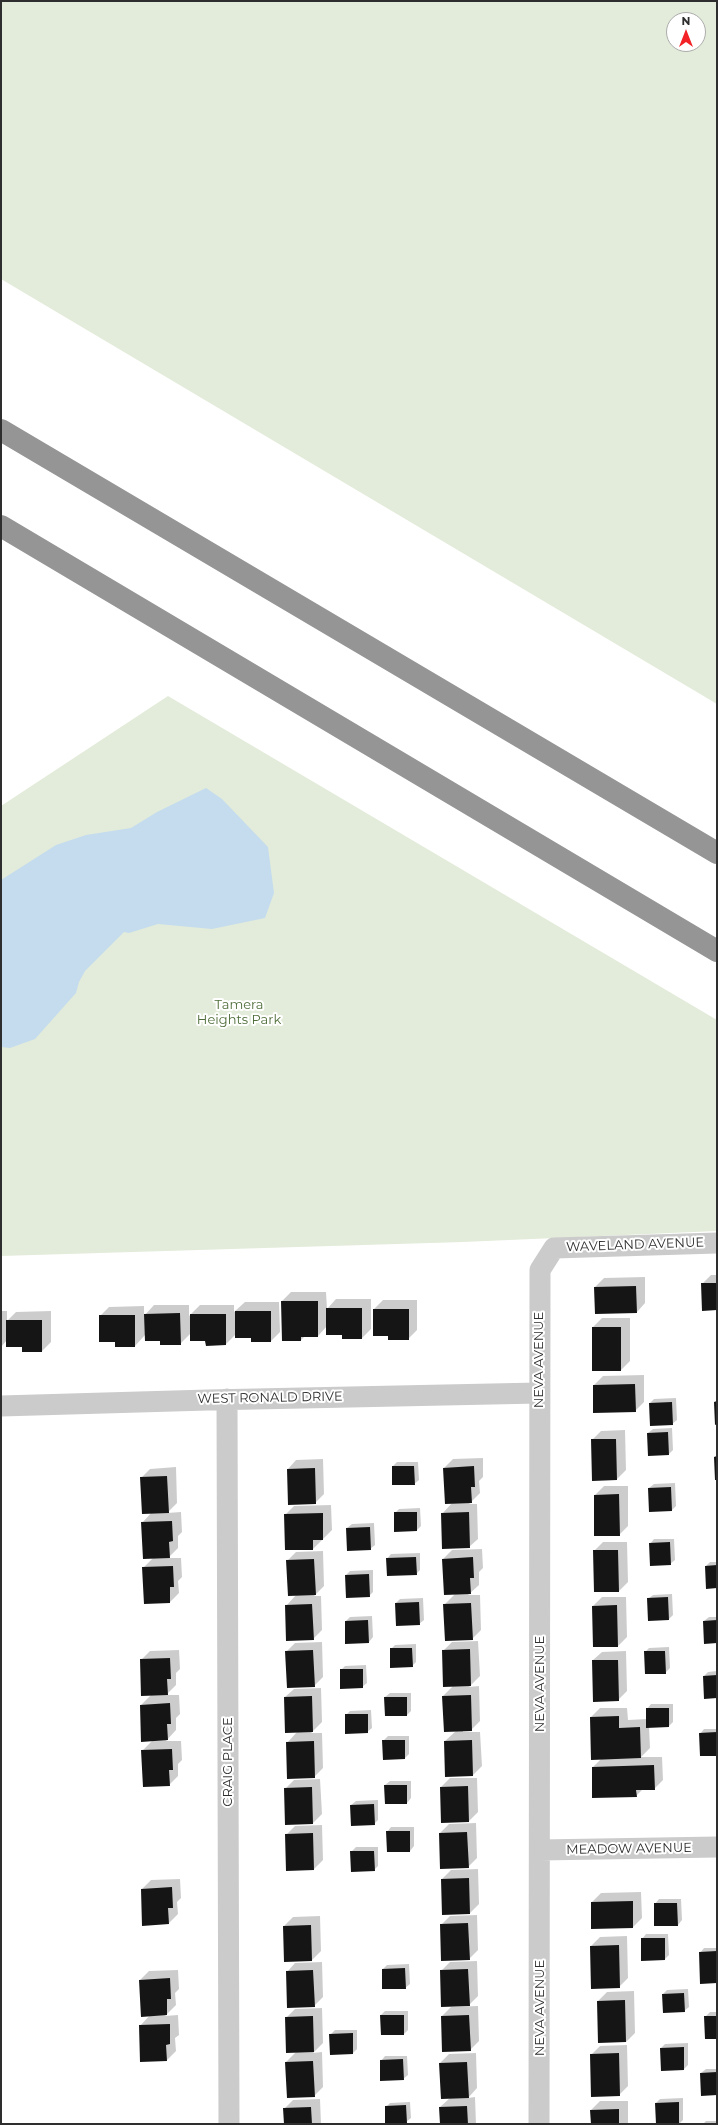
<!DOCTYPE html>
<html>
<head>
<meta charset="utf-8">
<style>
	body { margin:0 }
	#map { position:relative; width:718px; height:2125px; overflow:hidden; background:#fff; font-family:Montserrat,sans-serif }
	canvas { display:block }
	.frame { position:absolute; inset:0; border:2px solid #2e2e2e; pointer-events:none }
	.north { position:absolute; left:666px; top:12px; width:40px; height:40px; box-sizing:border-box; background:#fff; border:1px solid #ababab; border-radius:50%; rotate:0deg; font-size:11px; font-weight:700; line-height:16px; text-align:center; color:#2e2e2e }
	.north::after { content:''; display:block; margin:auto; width:14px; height:18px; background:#f22226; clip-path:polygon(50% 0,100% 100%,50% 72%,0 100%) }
</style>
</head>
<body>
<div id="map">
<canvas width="718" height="2125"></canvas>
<div class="frame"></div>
<div class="north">N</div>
</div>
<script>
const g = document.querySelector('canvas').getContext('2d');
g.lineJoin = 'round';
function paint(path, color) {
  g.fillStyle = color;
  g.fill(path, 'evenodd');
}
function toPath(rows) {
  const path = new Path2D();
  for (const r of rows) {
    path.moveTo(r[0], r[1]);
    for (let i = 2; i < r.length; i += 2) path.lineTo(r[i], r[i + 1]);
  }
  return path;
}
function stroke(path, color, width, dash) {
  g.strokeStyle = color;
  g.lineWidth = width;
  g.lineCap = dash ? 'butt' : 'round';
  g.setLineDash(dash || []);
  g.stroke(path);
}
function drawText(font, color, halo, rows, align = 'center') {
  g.font = font + ' Montserrat,sans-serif';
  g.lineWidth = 4;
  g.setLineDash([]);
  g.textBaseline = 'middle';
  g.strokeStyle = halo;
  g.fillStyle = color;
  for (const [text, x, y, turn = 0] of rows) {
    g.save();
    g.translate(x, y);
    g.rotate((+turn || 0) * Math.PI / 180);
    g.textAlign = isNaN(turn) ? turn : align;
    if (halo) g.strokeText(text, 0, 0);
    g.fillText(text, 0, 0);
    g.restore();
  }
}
paint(toPath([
	[1,1,717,1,717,704,1,279],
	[674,20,698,20,698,44,674,44],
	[168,696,717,1020,717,1231,463,1242,1,1256,1,806]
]), '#e3ecda');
paint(toPath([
	[206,788,222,799,268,847,274,893,265,918,212,929,158,924,129,933,124,932,85,971,79,982,76,993,35,1039,10,1048,1,1047,1,880,56,845,86,835,131,828,157,812]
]), '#c4dcee');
paint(toPath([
	[711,1275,717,1275,717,1309,702,1284],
	[645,1277,645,1303,637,1312,595,1287,604,1278],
	[291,1292,326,1292,327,1309,336,1299,371,1299,371,1329,362,1338,343,1334,327,1326,318,1336,305,1336,301,1340,283,1340,282,1301],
	[383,1300,417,1300,417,1330,408,1339,390,1335,374,1309],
	[245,1302,279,1302,280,1332,271,1341,236,1334,226,1344,206,1340,191,1333,180,1344,145,1335,135,1346,116,1341,100,1316,109,1307,144,1306,144,1316,154,1305,189,1305,189,1316,200,1305,234,1305,234,1312],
	[1,1311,7,1311,7,1321,16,1312,51,1311,51,1342,42,1351,7,1340,1,1347],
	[602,1318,630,1318,630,1361,621,1370,593,1327],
	[644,1375,644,1402,635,1411,594,1385,603,1376],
	[676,1398,677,1420,672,1424,651,1425,650,1403,654,1399],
	[672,1428,673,1450,669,1454,648,1433,653,1429],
	[625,1430,626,1470,617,1479,592,1440,601,1431],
	[483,1458,483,1477,479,1481,480,1493,469,1504,477,1504,478,1539,469,1547,442,1514,452,1503,446,1503,444,1468,453,1459],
	[323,1459,324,1494,315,1503,289,1504,288,1469,296,1460],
	[397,1462,418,1462,419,1480,414,1484,393,1466],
	[176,1467,177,1503,167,1513,181,1512,182,1532,178,1536,178,1548,168,1558,181,1558,182,1577,178,1581,179,1593,170,1602,143,1568,153,1558,142,1523,152,1512,141,1478,150,1469],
	[675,1483,676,1506,672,1510,649,1488,654,1484],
	[604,1486,628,1486,628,1526,619,1535,595,1495],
	[331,1505,332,1530,313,1549,285,1515,294,1506],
	[420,1508,421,1526,417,1530,395,1513,399,1509],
	[374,1523,375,1545,370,1549,347,1528,352,1524],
	[654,1539,674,1539,675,1560,670,1564,650,1544],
	[603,1542,627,1542,628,1582,619,1591,594,1551],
	[482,1549,483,1568,479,1572,479,1585,468,1595,480,1595,481,1630,472,1639,444,1605,455,1594,443,1559,452,1550],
	[323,1551,324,1586,314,1596,321,1596,322,1630,313,1639,286,1606,296,1595,287,1561,296,1552],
	[420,1553,420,1570,416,1574,387,1559,391,1554],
	[710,1562,717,1562,717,1587,706,1566],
	[373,1570,373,1592,369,1596,346,1575,350,1571],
	[672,1594,673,1615,669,1619,648,1599,653,1595],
	[602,1597,626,1597,627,1637,618,1646,593,1606],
	[423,1598,424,1620,419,1624,396,1603,400,1599],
	[372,1616,373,1637,369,1642,346,1621,350,1617],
	[709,1617,717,1617,717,1642,704,1621],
	[478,1641,480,1676,469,1687,479,1686,480,1721,471,1730,463,1730,463,1732,480,1732,482,1766,473,1775,445,1741,456,1731,443,1696,454,1685,443,1651,452,1642],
	[322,1642,323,1677,314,1686,286,1652,295,1643],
	[416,1644,416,1662,412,1666,391,1649,395,1645],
	[669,1647,670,1668,665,1673,645,1652,649,1648],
	[179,1650,180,1669,176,1673,176,1685,166,1695,179,1695,180,1714,176,1718,176,1730,166,1741,181,1741,182,1760,178,1764,178,1776,169,1785,142,1751,153,1740,141,1705,151,1695,141,1660,150,1651],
	[626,1651,627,1691,618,1700,593,1660,602,1652],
	[366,1665,367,1683,362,1687,341,1670,345,1666],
	[717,1671,717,1697,704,1676,708,1672],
	[321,1688,322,1722,311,1733,322,1733,323,1768,314,1777,287,1743,297,1732,285,1697,294,1689],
	[390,1693,411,1693,411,1711,407,1715,385,1697],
	[651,1704,673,1704,673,1722,669,1726,649,1727,650,1748,641,1757,662,1757,663,1780,654,1789,643,1789,636,1796,593,1767,602,1758,591,1717,600,1708,627,1708,628,1720,647,1719,647,1709],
	[371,1710,372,1728,367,1732,346,1715,350,1711],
	[704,1729,717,1729,717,1755,700,1734],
	[388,1736,409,1736,409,1754,405,1758,383,1741],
	[450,1778,477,1778,478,1812,469,1821,441,1787],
	[320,1779,322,1814,313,1823,285,1789,294,1780],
	[390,1781,411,1781,411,1798,407,1803,385,1785],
	[378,1800,378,1820,374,1824,351,1805,356,1801],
	[476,1823,477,1858,468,1867,440,1833,449,1824],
	[322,1825,323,1860,314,1869,286,1835,295,1826],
	[391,1827,414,1827,414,1846,410,1851,387,1832],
	[356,1847,378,1847,378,1866,374,1870,351,1852],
	[478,1869,479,1904,470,1913,442,1879,451,1870],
	[180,1879,181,1898,177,1902,178,1914,169,1923,142,1889,151,1880],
	[641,1892,642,1918,633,1927,592,1928,592,1902,601,1893],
	[659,1899,681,1899,682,1920,678,1925,655,1904],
	[477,1915,478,1950,469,1959,441,1925,450,1916],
	[320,1916,321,1951,312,1960,285,1961,284,1926,293,1917],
	[646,1934,668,1934,669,1955,665,1959,642,1939],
	[627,1936,628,1978,619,1987,592,1987,591,1946,600,1937],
	[704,1948,717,1948,717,1982,700,1953],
	[477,1961,478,1996,469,2005,441,1971,450,1962],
	[322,1962,323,1997,314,2006,287,1972,295,1963],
	[409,1964,410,1984,405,1988,383,1969,387,1965],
	[178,1970,179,1989,175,1993,176,2005,165,2016,178,2015,179,2035,175,2038,176,2051,167,2060,140,2026,150,2015,142,2015,140,1980,149,1971],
	[688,1989,689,2007,684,2011,664,2012,663,1994,667,1990],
	[634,1991,635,2033,626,2042,599,2042,598,2001,607,1992],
	[478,2006,479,2041,470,2050,442,2016,451,2007],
	[322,2008,323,2043,313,2053,322,2052,323,2087,314,2096,286,2062,296,2052,286,2018,295,2009],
	[385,2011,408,2011,408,2030,404,2034,381,2015],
	[710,2012,717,2012,717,2038,705,2017],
	[335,2030,357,2030,357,2049,353,2053,330,2035],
	[688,2043,688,2065,684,2069,662,2070,661,2048,665,2044],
	[627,2045,628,2086,619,2095,591,2055,600,2046],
	[476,2053,477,2088,468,2098,475,2097,476,2124,441,2124,440,2107,450,2098,440,2063,449,2054],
	[385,2056,407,2056,408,2075,403,2079,381,2061],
	[706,2069,717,2069,717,2094,701,2073],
	[683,2098,683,2120,679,2124,657,2124,656,2103,660,2099],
	[320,2099,321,2124,285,2124,284,2109,293,2100],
	[600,2101,628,2101,628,2124,592,2124,591,2110],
	[410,2102,411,2118,406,2122,386,2107,390,2103],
	[706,2121,717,2121,717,2124,703,2124]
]), '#0003');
paint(toPath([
	[701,1283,717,1283,717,1310,702,1311],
	[636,1286,637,1313,595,1314,594,1287],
	[281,1301,318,1301,318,1337,301,1337,301,1341,282,1341],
	[326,1308,362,1308,362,1339,342,1339,342,1335,326,1335],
	[373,1309,409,1309,409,1340,388,1340,388,1336,373,1336],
	[235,1311,271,1311,271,1342,251,1342,251,1338,235,1338],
	[180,1313,181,1345,160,1345,160,1341,145,1341,144,1314],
	[190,1314,226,1314,226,1345,206,1346,205,1341,190,1341],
	[99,1315,135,1315,135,1347,115,1347,115,1342,99,1342],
	[6,1320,42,1320,42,1352,22,1352,22,1347,6,1347],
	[592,1327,621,1327,621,1371,592,1371],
	[635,1384,636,1412,593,1413,593,1385],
	[717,1401,717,1424,715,1425,714,1402],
	[672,1402,673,1425,650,1426,649,1403],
	[668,1432,669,1455,648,1456,647,1433],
	[591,1439,616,1439,617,1480,592,1481],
	[717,1456,717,1480,715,1480,714,1457],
	[392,1466,414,1466,415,1485,392,1485],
	[474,1466,475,1487,471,1487,472,1503,445,1504,443,1468],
	[315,1468,316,1504,288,1505,287,1469],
	[167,1476,169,1513,142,1514,140,1477],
	[671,1487,672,1511,649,1512,648,1488],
	[619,1494,620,1536,594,1536,594,1495],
	[394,1512,417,1512,417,1531,394,1532],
	[469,1512,470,1548,442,1549,441,1513],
	[323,1513,323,1540,313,1540,313,1550,285,1550,284,1514],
	[172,1521,173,1541,169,1542,170,1558,143,1559,141,1522],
	[370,1527,371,1550,347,1551,346,1528],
	[670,1542,671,1565,650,1566,649,1543],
	[593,1550,618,1550,619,1592,594,1592],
	[416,1557,417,1575,387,1576,386,1558],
	[473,1557,474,1578,470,1578,471,1594,444,1595,442,1559],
	[314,1559,316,1595,288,1596,286,1560],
	[717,1565,717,1588,706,1589,705,1566],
	[173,1566,174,1587,170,1587,170,1603,144,1604,142,1567],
	[369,1574,370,1597,346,1598,345,1575],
	[668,1597,669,1620,648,1621,647,1598],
	[419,1602,420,1625,396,1626,395,1603],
	[471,1603,473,1640,445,1641,443,1604],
	[312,1604,314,1640,286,1641,285,1605],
	[617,1605,618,1647,593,1647,592,1606],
	[368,1620,369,1643,345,1644,345,1621],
	[717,1620,717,1643,704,1644,703,1621],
	[390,1648,412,1648,413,1667,390,1668],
	[470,1649,471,1686,443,1687,442,1650],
	[313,1650,315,1687,287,1688,285,1651],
	[644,1651,665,1651,666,1674,645,1674],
	[170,1658,171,1679,167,1679,168,1695,141,1696,140,1659],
	[592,1660,618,1660,619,1701,593,1702],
	[340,1669,363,1669,363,1688,340,1689],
	[717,1675,717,1698,704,1699,703,1676],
	[471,1695,472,1731,444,1732,442,1696],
	[312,1696,313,1732,285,1733,284,1697],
	[384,1697,407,1697,407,1716,385,1716],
	[170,1703,171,1724,167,1724,168,1740,141,1742,140,1705],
	[646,1708,669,1708,669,1727,646,1728],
	[345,1714,368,1714,368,1733,345,1734],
	[619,1716,619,1728,640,1727,641,1758,591,1760,590,1717],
	[717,1732,717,1756,700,1756,699,1733],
	[382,1740,405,1740,405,1759,383,1760],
	[472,1740,473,1776,445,1777,444,1741],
	[314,1741,315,1778,287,1779,286,1742],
	[172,1749,173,1770,169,1770,170,1786,143,1787,141,1750],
	[654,1765,655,1790,636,1790,637,1797,592,1798,592,1767],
	[384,1785,407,1785,407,1804,385,1804],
	[468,1786,469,1822,441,1823,440,1787],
	[312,1787,313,1824,285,1825,284,1788],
	[374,1804,375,1825,351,1826,350,1805],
	[386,1831,410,1831,410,1852,387,1852],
	[467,1832,469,1868,440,1869,439,1833],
	[313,1833,314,1870,286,1871,285,1834],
	[350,1851,374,1851,375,1871,351,1872],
	[469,1878,470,1914,442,1915,441,1879],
	[172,1887,173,1908,168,1908,169,1924,142,1926,141,1889],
	[633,1901,633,1928,591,1929,591,1902],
	[654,1903,677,1903,678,1926,654,1926],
	[468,1923,470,1960,441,1961,440,1924],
	[311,1925,312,1961,284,1962,283,1926],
	[641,1938,665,1938,665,1960,641,1961],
	[619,1945,620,1988,591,1989,590,1946],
	[717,1951,717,1983,700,1984,699,1952],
	[405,1968,406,1989,382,1989,382,1969],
	[468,1969,470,2006,441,2007,440,1970],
	[313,1970,315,2007,287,2008,286,1971],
	[170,1978,171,1999,167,1999,167,2015,141,2017,139,1980],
	[684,1993,685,2012,663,2013,662,1994],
	[625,2000,626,2042,598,2043,597,2001],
	[380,2015,404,2015,404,2035,381,2035],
	[469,2015,471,2051,442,2052,441,2016],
	[313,2016,314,2052,286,2053,285,2017],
	[704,2016,717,2016,717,2039,705,2039],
	[170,2024,170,2044,166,2045,167,2061,140,2062,139,2025],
	[353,2033,353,2054,330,2055,329,2034],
	[684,2047,684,2070,661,2071,660,2048],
	[619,2053,620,2096,591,2097,590,2054],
	[403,2059,404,2080,380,2081,380,2060],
	[313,2061,315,2097,287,2098,285,2062],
	[467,2062,469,2098,441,2099,439,2063],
	[717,2072,717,2095,701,2096,700,2073],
	[679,2102,679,2124,656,2124,655,2103],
	[406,2105,407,2123,385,2124,385,2106],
	[467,2106,468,2124,440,2124,439,2107],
	[311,2107,312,2124,284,2124,283,2108],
	[619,2109,619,2124,591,2124,590,2110]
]), '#151515');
stroke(toPath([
	[227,1399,229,2124],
	[1,1406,208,1400,539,1393],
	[540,1850,717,1847],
	[539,2124,540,1270,554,1248,717,1243]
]), '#cbcbcb', 21);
stroke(toPath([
	[1,430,717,853],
	[1,526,717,951]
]), '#959595', 22);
drawText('13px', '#4e6d38', '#fff', [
	["Tamera",239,1005],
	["Heights Park",239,1020]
]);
drawText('13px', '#2e2e2e', '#fff', [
	["WAVELAND AVENUE",635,1245,-2],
	["NEVA AVENUE",539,1360,-90],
	["WEST RONALD DRIVE",270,1398,-1],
	["NEVA AVENUE",540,1684,-90],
	["CRAIG PLACE",228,1762,-90],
	["MEADOW AVENUE",629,1849,-1],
	["NEVA AVENUE",540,2008,-90]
]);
</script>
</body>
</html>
